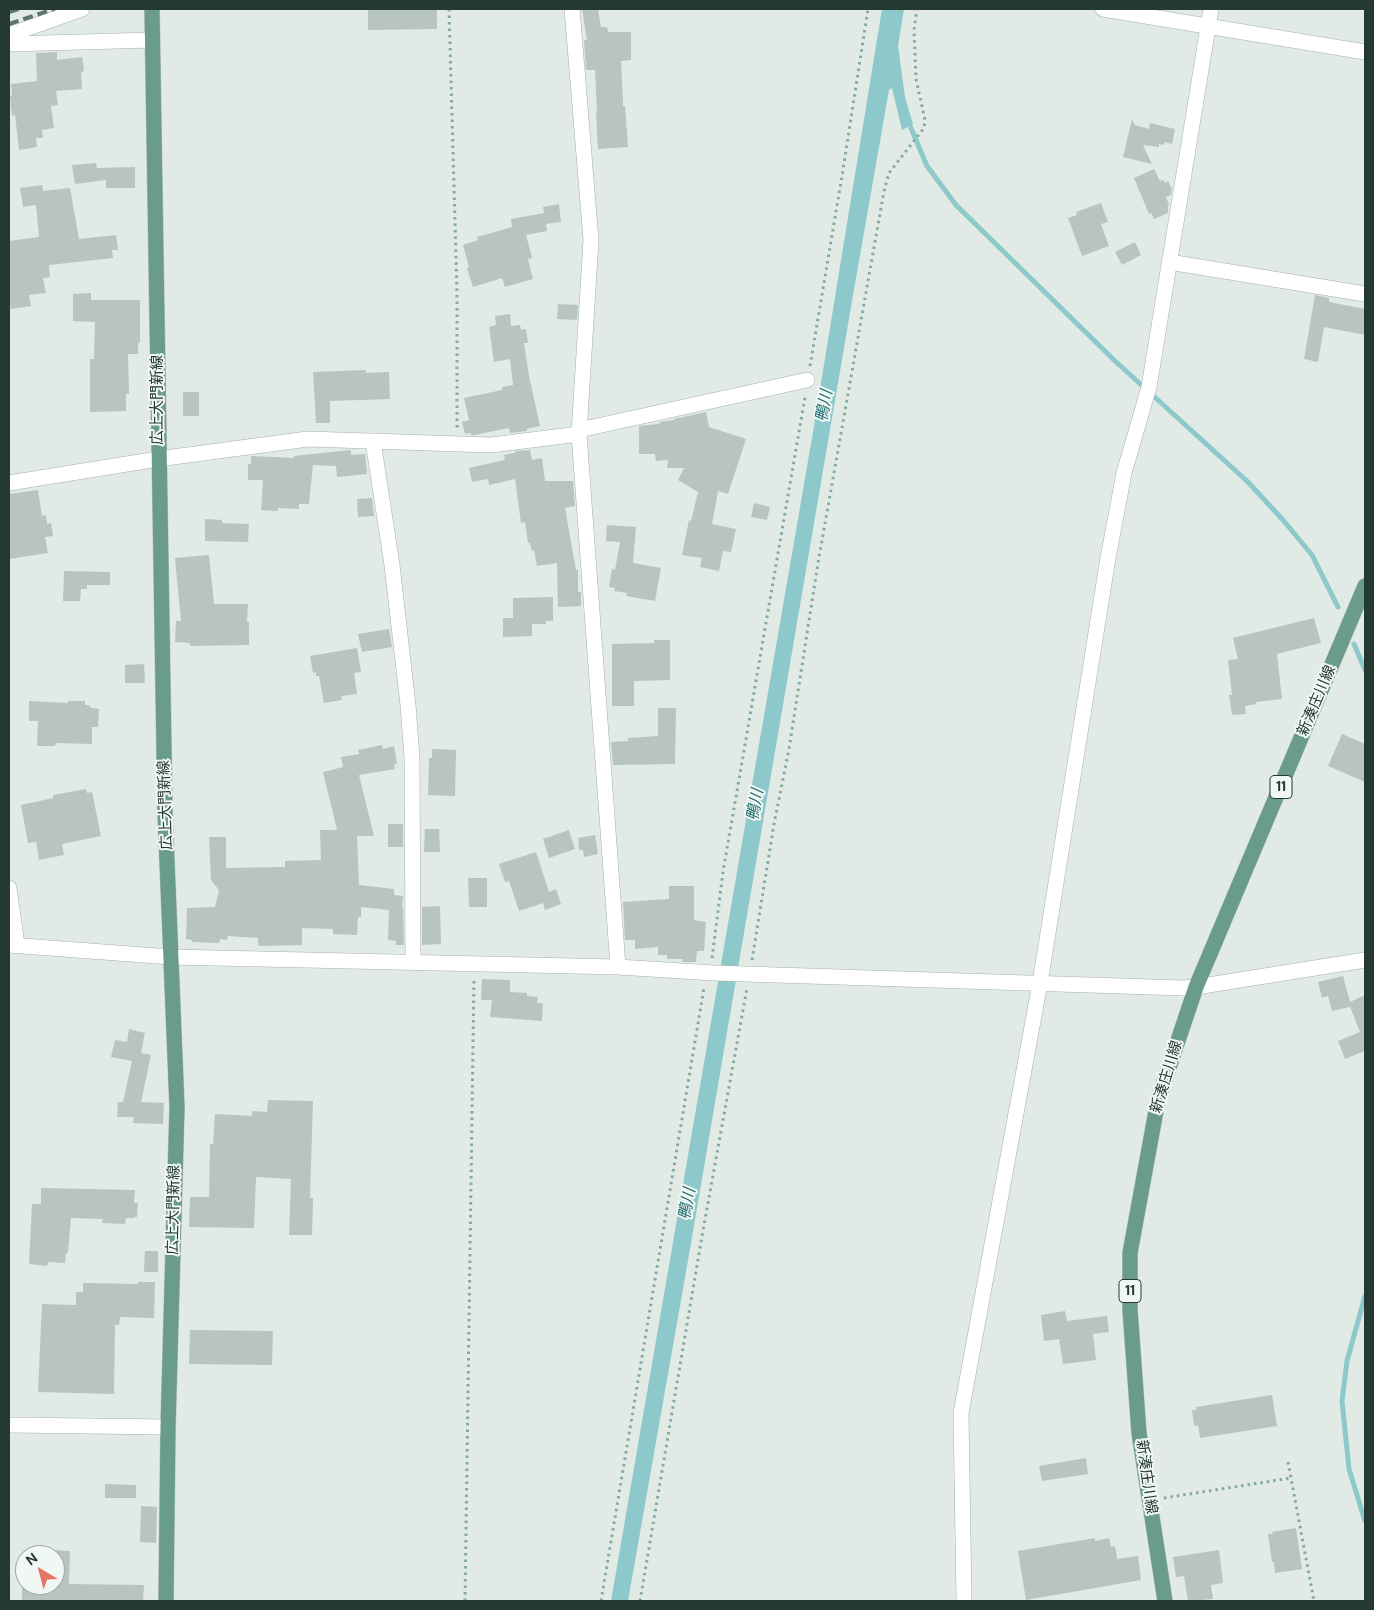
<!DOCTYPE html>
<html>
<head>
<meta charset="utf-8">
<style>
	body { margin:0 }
	#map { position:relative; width:1374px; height:1610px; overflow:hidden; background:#e1eae5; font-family:"DM Sans",sans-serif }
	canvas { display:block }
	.frame { position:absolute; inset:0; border:10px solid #233931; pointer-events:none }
	.north { position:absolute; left:15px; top:1545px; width:50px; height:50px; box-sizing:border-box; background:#f1f7f3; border:1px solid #9faba5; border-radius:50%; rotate:323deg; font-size:14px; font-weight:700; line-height:20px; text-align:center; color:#233931 }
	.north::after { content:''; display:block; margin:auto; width:18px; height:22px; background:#e67464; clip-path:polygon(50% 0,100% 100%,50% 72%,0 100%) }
</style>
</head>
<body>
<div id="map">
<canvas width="1374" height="1610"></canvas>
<div class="frame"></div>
<div class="north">N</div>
</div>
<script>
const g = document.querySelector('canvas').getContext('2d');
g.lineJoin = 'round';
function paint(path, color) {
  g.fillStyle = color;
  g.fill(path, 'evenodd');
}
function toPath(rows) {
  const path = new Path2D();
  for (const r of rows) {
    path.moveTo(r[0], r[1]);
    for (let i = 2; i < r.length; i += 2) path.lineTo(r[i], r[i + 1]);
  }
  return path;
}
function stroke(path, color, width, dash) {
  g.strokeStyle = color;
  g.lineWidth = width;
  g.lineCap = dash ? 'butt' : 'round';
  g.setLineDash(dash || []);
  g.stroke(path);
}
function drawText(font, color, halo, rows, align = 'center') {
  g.font = font + ' "DM Sans","Noto Sans JP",sans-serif';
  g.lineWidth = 4;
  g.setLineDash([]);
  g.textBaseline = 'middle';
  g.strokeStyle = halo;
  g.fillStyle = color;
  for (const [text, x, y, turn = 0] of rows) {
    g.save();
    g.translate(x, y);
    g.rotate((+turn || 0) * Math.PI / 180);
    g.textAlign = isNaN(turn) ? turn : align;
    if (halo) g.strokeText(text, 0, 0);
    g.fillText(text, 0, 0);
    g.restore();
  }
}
paint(toPath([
	[882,9,904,9,898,46,905,97,913,124,902,130,892,88,889,90,852,301,690,1249,628,1601,611,1601,813,432]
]), '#8dc9cb');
stroke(toPath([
	[908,121,927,166,956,205,1114,360,1248,482,1283,520,1312,555,1338,607],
	[1354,644,1365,670],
	[1365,1296,1347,1361,1342,1401,1349,1469,1365,1521]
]), '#8dc9cb', 5);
paint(toPath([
	[368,9,437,9,437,29,368,30],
	[582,9,598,9,601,27,607,27,608,32,631,32,631,60,621,61,623,102,623,106,625,106,628,147,598,149,596,112,597,112,595,70,586,70,584,40,587,40],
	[57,52,57,60,82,57,84,71,81,72,82,89,56,91,58,105,51,106,54,128,42,130,43,138,36,138,37,147,19,150,15,115,12,116,10,96,12,95,11,84,37,81,36,53],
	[1132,119,1135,125,1149,129,1150,123,1175,129,1172,144,1165,142,1164,145,1159,144,1159,147,1143,145,1152,164,1123,157],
	[96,163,97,168,135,167,135,188,106,188,106,180,75,184,72,165],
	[1154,169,1160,181,1164,180,1165,183,1168,181,1172,189,1171,195,1166,197,1169,205,1168,206,1168,213,1154,219,1151,213,1149,214,1134,178],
	[42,185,43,191,70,188,79,239,116,235,118,250,112,250,113,258,49,265,50,277,43,278,46,293,29,295,31,306,11,309,9,298,9,241,39,237,36,205,23,207,20,188],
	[1101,203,1108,222,1101,224,1109,246,1082,256,1068,218,1077,215,1076,212],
	[559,204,561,222,546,224,547,231,526,235,532,258,528,259,533,279,505,287,502,278,473,287,467,268,469,267,463,245,478,240,477,237,512,227,511,219,544,213,543,207],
	[1135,242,1141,255,1122,265,1115,252],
	[91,293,91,300,140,300,140,343,138,343,138,354,128,354,129,394,126,394,126,411,90,412,90,359,94,359,95,322,73,321,73,294],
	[1315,295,1329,298,1329,302,1365,309,1365,335,1324,327,1318,362,1304,359],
	[558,304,578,305,577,320,557,319],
	[510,314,511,326,520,325,521,330,526,329,528,343,524,343,529,376,540,426,526,429,527,431,510,433,509,428,474,435,471,435,471,433,465,434,462,422,469,420,464,398,502,390,502,387,513,385,510,359,494,362,489,327,496,325,495,316],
	[366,370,366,373,389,372,390,399,330,401,330,423,316,423,313,372],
	[183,392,199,392,199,416,183,416],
	[706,412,709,427,746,439,728,494,718,491,712,524,736,529,731,552,723,551,719,571,700,567,702,558,682,555,689,520,691,521,698,492,678,480,684,468,667,468,668,460,656,461,655,454,639,454,639,426,659,424,660,422,674,420,674,419],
	[351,450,351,455,365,454,367,474,337,477,336,466,313,465,309,504,299,504,299,509,278,508,278,511,261,510,263,480,248,480,248,464,251,464,251,456,294,458,294,456],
	[530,450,532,460,542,458,545,481,573,481,575,506,565,508,576,570,578,570,578,592,581,592,581,606,558,607,557,563,537,566,534,550,532,551,530,543,528,543,525,522,521,523,515,479,489,485,488,479,472,482,469,468,505,460,504,455,515,453,515,451],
	[38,490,42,516,46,515,47,524,51,523,53,536,45,537,48,553,9,559,9,494],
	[372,498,374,516,358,517,357,499],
	[754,503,770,507,767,520,751,517],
	[205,519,222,520,222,523,249,524,248,542,205,541],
	[607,525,636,527,633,563,661,568,655,601,626,596,627,593,614,591,615,588,609,587,612,569,615,570,620,542,606,541],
	[209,555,214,604,248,604,247,622,249,622,249,645,190,646,190,643,175,642,176,621,181,621,175,558],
	[64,571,110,572,110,585,87,585,87,589,81,589,80,601,63,601],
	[553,597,553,621,546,621,546,624,532,624,532,636,503,637,503,618,513,618,513,598],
	[1314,618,1321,643,1277,654,1282,699,1256,702,1256,704,1245,706,1246,714,1232,715,1229,695,1232,695,1228,660,1238,659,1233,638],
	[389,629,392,647,362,652,358,634],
	[654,640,670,640,670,680,634,681,634,706,612,706,612,644,654,643],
	[357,648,361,672,354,673,357,694,341,696,342,700,324,703,319,676,316,676,316,672,313,673,310,656],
	[144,664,145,683,125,683,125,665],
	[29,701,68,703,68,701,85,701,85,705,89,705,91,708,99,709,98,727,92,727,92,744,56,743,55,746,37,746,38,721,29,721],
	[658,708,676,708,675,764,613,765,611,742,628,741,628,738,658,736],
	[1342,734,1365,744,1365,782,1328,766],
	[382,745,383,749,394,746,397,764,394,764,395,769,359,775,374,836,357,836,359,885,394,889,394,895,403,896,402,907,403,907,404,945,396,945,396,941,388,940,389,910,361,907,361,917,358,917,357,935,333,934,333,929,302,928,302,945,258,946,258,938,228,936,227,940,220,939,219,943,192,942,192,940,186,939,187,908,215,907,219,890,211,880,209,837,226,837,226,868,285,867,285,861,321,860,320,830,337,830,323,772,343,767,341,757,359,754,358,750],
	[432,749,456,750,455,796,428,795,429,758,432,758],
	[86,789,87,793,92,792,101,836,62,844,64,855,39,860,36,842,28,843,21,805,53,798,53,795],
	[388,824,403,824,403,847,388,847],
	[425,829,439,829,440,852,424,852],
	[569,830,575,849,549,858,543,839],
	[595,835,598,854,584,857,583,850,579,850,578,838],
	[536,852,549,892,556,889,561,904,545,910,543,903,519,911,509,881,505,882,499,864],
	[468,878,487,878,487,907,469,907],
	[669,886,694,886,694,920,706,922,704,951,697,951,696,962,682,962,683,959,667,959,667,955,658,955,658,947,635,949,635,940,625,940,623,902,669,899],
	[440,906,441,944,422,945,422,907],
	[1343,976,1350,1002,1365,995,1365,1051,1345,1059,1338,1041,1360,1032,1350,1007,1332,1011,1328,996,1322,998,1318,982],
	[482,979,510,980,510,992,527,993,527,996,538,997,537,1003,543,1003,542,1021,490,1017,492,1000,481,1000],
	[129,1029,145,1033,141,1053,151,1055,141,1102,164,1103,163,1124,133,1123,134,1117,117,1117,118,1102,123,1102,132,1061,111,1057,115,1040,127,1042],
	[268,1100,313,1101,310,1198,313,1198,312,1235,289,1235,291,1179,256,1177,254,1228,189,1227,190,1197,209,1197,210,1144,213,1144,215,1114,252,1116,252,1111,267,1112],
	[41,1188,135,1190,134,1203,138,1203,137,1217,134,1217,134,1218,126,1218,125,1224,102,1223,103,1219,71,1218,68,1253,66,1253,65,1263,48,1262,47,1266,29,1264,32,1204,41,1204],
	[145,1251,158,1251,158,1272,144,1272],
	[138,1282,155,1282,154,1318,120,1317,119,1325,115,1325,114,1394,38,1392,42,1304,76,1305,76,1292,83,1292,83,1283,138,1284],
	[1065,1311,1067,1321,1107,1316,1109,1332,1093,1334,1096,1360,1063,1364,1059,1339,1044,1341,1041,1315],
	[190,1330,273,1331,272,1365,189,1364],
	[1272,1395,1277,1426,1200,1438,1198,1425,1194,1426,1192,1410,1196,1410,1196,1407],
	[1086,1458,1088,1474,1042,1481,1039,1466],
	[105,1484,136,1485,136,1498,105,1498],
	[141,1506,157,1507,156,1543,140,1542],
	[1296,1528,1302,1569,1275,1573,1274,1562,1272,1562,1268,1534,1273,1534,1272,1532],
	[1095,1538,1095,1541,1109,1538,1111,1547,1115,1546,1117,1559,1138,1556,1141,1580,1026,1600,1018,1551],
	[55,1550,70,1551,69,1584,144,1585,143,1601,22,1601,22,1585,55,1585],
	[1219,1550,1223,1583,1211,1585,1213,1599,1188,1601,1184,1576,1176,1577,1173,1557]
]), '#b7c5be');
const minor = toPath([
	[572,9,591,240,579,434,618,967],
	[1103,9,1365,52],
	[9,35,82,9],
	[9,44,153,40],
	[1169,262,1365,294],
	[579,430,807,380],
	[373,441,392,565,408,705,412,758,413,961],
	[9,483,158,459,308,439,491,445,579,434],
	[9,888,17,945],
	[9,945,171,957,618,967,714,973,1183,988,1196,987,1365,960],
	[9,1425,168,1427],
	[964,1601,961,1413,1040,983,1108,558,1124,473,1149,387,1211,9]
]);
const major = toPath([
	[152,9,165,812,177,1107,168,1427,166,1601],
	[1165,1601,1139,1433,1130,1310,1130,1253,1158,1100,1196,987,1365,586]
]);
stroke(minor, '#a4b1ab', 16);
stroke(major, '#bdc4c1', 16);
stroke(toPath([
	[449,9,457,293,457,429],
	[810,366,842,176,868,9],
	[712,958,723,872,805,397],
	[752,960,774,824,789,749,818,563,884,191,889,173,924,128,925,120,916,79,914,30,917,9],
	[1288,1462,1314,1601],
	[1164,1498,1291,1478],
	[465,1601,474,977],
	[601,1601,704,988],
	[640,1601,702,1236,747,988]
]), '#84ab9a', 3, [2.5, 4]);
stroke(minor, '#fff', 15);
stroke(major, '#699c89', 15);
stroke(toPath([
	[9,12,19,9],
	[9,24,54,9]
]), '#5d756c', 4, [10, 5]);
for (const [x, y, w] of [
	[1281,787,22],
	[1130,1291,22]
]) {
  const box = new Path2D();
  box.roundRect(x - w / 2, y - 11.5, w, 23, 4);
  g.fillStyle = '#f1f7f3';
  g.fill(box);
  stroke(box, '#233931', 1);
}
drawText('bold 14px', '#233931', null, [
	["11",1281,787],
	["11",1130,1291]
]);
drawText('15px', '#233931', '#f1f7f3', [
	["広上大門新線",158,400,-90],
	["新湊庄川線",1317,701,-67],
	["広上大門新線",166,805,-92],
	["新湊庄川線",1167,1077,-73],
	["広上大門新線",174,1210,-89],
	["新湊庄川線",1146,1477,82]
]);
drawText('italic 16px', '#226c70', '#f1f7f3', [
	["鴨川",825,406,-80],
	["鴨川",756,805,-80],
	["鴨川",688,1204,-80]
]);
</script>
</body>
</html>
